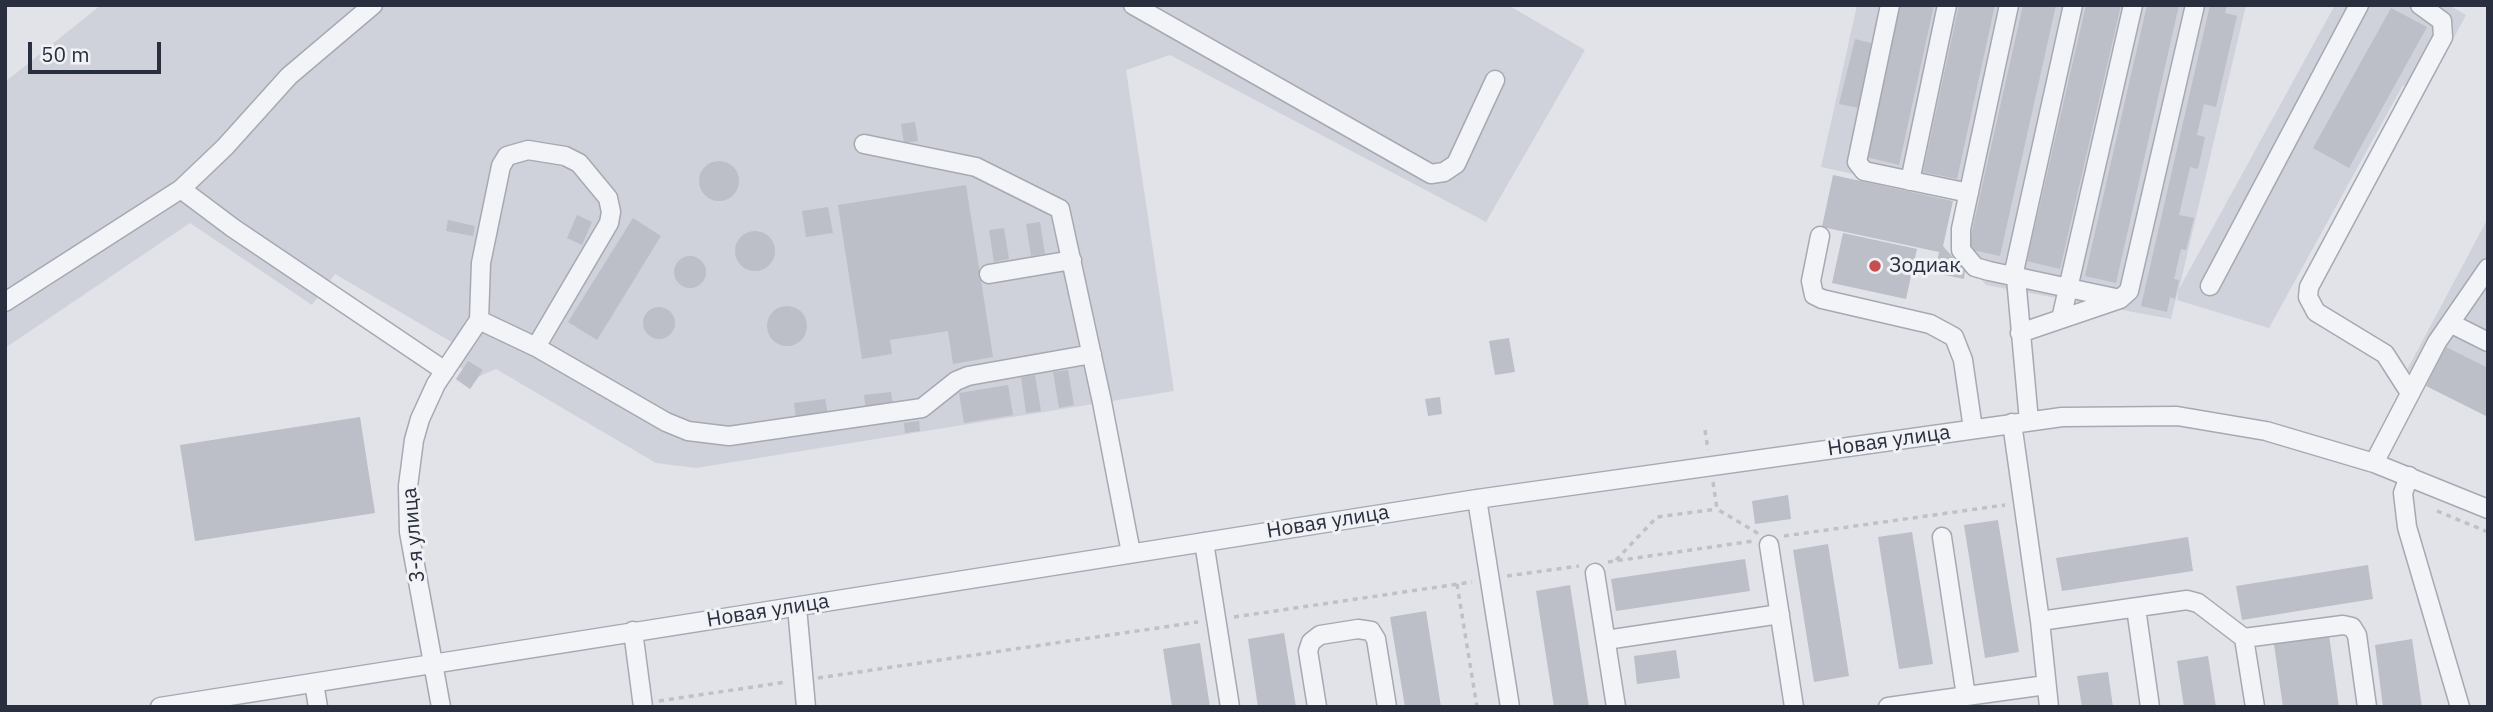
<!DOCTYPE html>
<html>
<head>
<meta charset="utf-8">
<style>
	body { margin:0 }
	#map { position:relative; width:2493px; height:712px; overflow:hidden; background:#e1e3e9; font-family:"IBM Plex Sans",sans-serif }
	canvas { display:block }
	.frame { position:absolute; inset:0; border:7px solid #2a2f3f; pointer-events:none }
	.scale { position:absolute; left:28px; top:42px; width:133px; height:32px; box-sizing:border-box; border:4px solid #2a2f3f; border-top:0; padding-left:9px; font-size:21px; line-height:24px; white-space:nowrap; color:#2a2f3f; -webkit-text-stroke:5px #f0f2f6; paint-order:stroke }
</style>
</head>
<body>
<div id="map">
<canvas width="2493" height="712"></canvas>
<div class="frame"></div>
<div class="scale">50 m</div>
</div>
<script>
const g = document.querySelector('canvas').getContext('2d');
g.lineJoin = 'round';
function paint(path, color) {
  g.fillStyle = color;
  g.fill(path, 'evenodd');
}
function toPath(rows) {
  const path = new Path2D();
  for (const r of rows) {
    if (r.length === 3) {
      path.moveTo(r[0] + r[2], r[1]);
      path.arc(r[0], r[1], r[2], 0, 2 * Math.PI);
      continue;
    }
    path.moveTo(r[0], r[1]);
    for (let i = 2; i < r.length; i += 2) path.lineTo(r[i], r[i + 1]);
  }
  return path;
}
function stroke(path, color, width, dash) {
  g.strokeStyle = color;
  g.lineWidth = width;
  g.lineCap = dash ? 'butt' : 'round';
  g.setLineDash(dash || []);
  g.stroke(path);
}
function drawText(font, color, halo, rows, align = 'center') {
  g.font = font + ' "IBM Plex Sans",sans-serif';
  g.lineWidth = 6;
  g.setLineDash([]);
  g.textBaseline = 'middle';
  g.strokeStyle = halo;
  g.fillStyle = color;
  for (const [text, x, y, turn = 0] of rows) {
    g.save();
    g.translate(x, y);
    g.rotate((+turn || 0) * Math.PI / 180);
    g.textAlign = isNaN(turn) ? turn : align;
    if (halo) g.strokeText(text, 0, 0);
    g.fillText(text, 0, 0);
    g.restore();
  }
}
paint(toPath([
	[101,5,1508,5,1585,50,1486,222,1170,55,1126,70,1174,391,696,468,656,463,496,369,478,377,470,389,456,379,463,369,458,366,467,351,335,274,312,305,190,223,5,348,5,82],
	[1857,5,2246,5,2179,289,2335,5,2449,5,2466,15,2423,96,2403,85,2269,328,2177,300,2178,290,2171,319,1986,285,1952,246,1962,197,1821,167],
	[2488,218,2488,417,2407,370]
]), '#cfd2da');
paint(toPath([
	[1900,5,1934,5,1899,165,1866,157],
	[1959,5,1995,5,1957,179,1923,172],
	[2023,5,2056,5,2000,256,1968,249],
	[2086,5,2121,5,2060,269,2027,261],
	[2147,5,2179,5,2116,283,2085,276],
	[2210,5,2227,5,2225,13,2237,16,2216,107,2204,104,2197,135,2205,137,2198,169,2190,167,2179,215,2194,218,2186,250,2181,249,2174,279,2179,280,2175,299,2170,297,2167,312,2141,306],
	[2391,8,2427,27,2349,168,2313,148],
	[1855,39,1875,44,1859,108,1839,104],
	[915,122,918,141,904,143,901,124],
	[719,181,20],
	[1833,175,1953,201,1943,246,1965,271,1964,279,1940,274,1936,267,1939,252,1822,227],
	[966,185,993,357,953,364,948,331,890,340,892,354,862,359,838,205],
	[828,207,833,233,806,237,802,211],
	[577,215,592,222,582,245,567,238],
	[633,218,661,236,597,340,568,322],
	[448,220,475,226,473,236,446,231],
	[1040,222,1045,254,1031,256,1026,224],
	[1004,228,1009,259,994,262,989,230],
	[755,251,20],
	[1843,233,1917,249,1906,299,1832,283],
	[690,272,16],
	[787,326,20],
	[659,323,16],
	[1509,338,1515,372,1495,375,1489,341],
	[2446,347,2488,368,2488,417,2426,386],
	[468,361,483,370,470,389,456,379],
	[1068,370,1074,405,1059,408,1053,372],
	[1035,375,1041,411,1026,413,1021,377],
	[1008,385,1013,415,964,423,959,393],
	[891,392,893,405,866,409,864,395],
	[1440,397,1442,414,1428,416,1425,399],
	[825,399,828,414,796,418,794,403],
	[360,417,375,513,195,541,180,445],
	[919,421,920,431,905,433,904,423],
	[1788,495,1791,519,1755,524,1752,501],
	[1998,520,2019,652,1985,658,1964,525],
	[1912,532,1933,664,1899,669,1878,537],
	[2188,537,2193,571,2062,591,2056,558],
	[1828,544,1849,676,1814,682,1793,550],
	[1745,559,1750,591,1616,611,1611,579],
	[2368,565,2373,599,2242,620,2236,586],
	[1570,585,1589,707,1554,707,1536,591],
	[1426,611,1441,707,1405,707,1390,617],
	[1284,633,1296,707,1258,707,1248,639],
	[2329,635,2339,707,2283,707,2274,644],
	[2412,639,2422,707,2383,707,2375,645],
	[1200,643,1210,707,1172,707,1163,649],
	[1676,650,1680,678,1637,684,1634,656],
	[2208,656,2216,707,2184,707,2177,661],
	[2108,672,2113,707,2082,707,2077,676]
]), '#bcbec8');
const minor = toPath([
	[1133,5,1431,174,1444,172,1456,164,1495,80],
	[1890,5,1857,162,1864,171,1969,193],
	[2009,5,1961,229,1961,250,1975,267,1989,271,2120,299],
	[864,144,976,167,1060,209,1102,402,1131,553],
	[1910,181,1947,5],
	[181,189,233,228,445,371],
	[1820,236,1811,281,1814,295,1822,299,1930,324,1954,337,1963,360,1973,429],
	[989,274,1072,260],
	[2210,286,2359,5],
	[5,302,181,189,225,147,289,76,373,5],
	[2061,319,2133,5],
	[479,320,536,347,666,422,688,431,729,436,922,408,956,381,968,376,1092,354],
	[2450,323,2488,342],
	[2020,333,2120,299,2129,291,2195,5],
	[2410,393,2385,354,2316,312,2308,297,2309,287,2443,37,2442,21,2420,5],
	[2029,421,2015,267,2073,5],
	[2012,423,2040,621,2049,707],
	[2374,463,2437,342,2488,268],
	[2409,476,2403,493,2407,527,2460,707],
	[1477,499,1510,707],
	[1942,537,1966,696],
	[1204,542,1230,707],
	[1769,545,1794,707],
	[1595,573,1616,707],
	[797,607,806,707],
	[2136,608,2150,707],
	[2040,621,2187,600,2198,603,2244,638],
	[633,631,643,707],
	[1606,640,1780,614],
	[314,683,318,707],
	[160,707,1477,499,2062,417,2177,416,2266,431,2374,463,2488,509],
	[441,707,409,532,408,486,414,440,420,419,436,384,479,320,481,263,501,166,507,156,528,150,565,156,579,163,608,198,611,212,609,223,536,347],
	[1317,707,1308,651,1311,642,1320,635,1358,629,1371,631,1376,639,1387,707],
	[1888,707,2046,685],
	[2255,707,2244,638,2343,625,2352,627,2357,635,2367,707]
]);
stroke(minor, '#a6a9b3', 21);
stroke(toPath([
	[1705,430,1708,450],
	[1713,482,1717,509,1759,534],
	[2437,511,2488,532],
	[1784,536,2005,505],
	[1616,560,1657,517,1717,509],
	[1608,562,1753,541],
	[1507,576,1579,566],
	[1457,584,1477,707],
	[1234,617,1472,582],
	[818,678,1198,622],
	[659,701,786,682]
]), '#bfc1c7', 3.5, [5, 5]);
stroke(minor, '#f3f4f7', 18);
for (const [x, y, r, color] of [
	[1875,266,7,"#c5504f"]
]) {
  const dot = new Path2D();
  dot.arc(x, y, r, 0, 2 * Math.PI);
  g.fillStyle = color;
  g.fill(dot);
  stroke(dot, '#f0f2f6', 2.5);
}
drawText('21px', '#2a2f3f', '#f0f2f6', [
	["Зодиак",1889,266]
], 'left');
drawText('21px', '#2a2f3f', '#f0f2f6', [
	["Новая улица",1889,441,-8],
	["Новая улица",1328,522,-9],
	["3-я улица",414,535,-95],
	["Новая улица",768,611,-9]
]);
</script>
</body>
</html>
